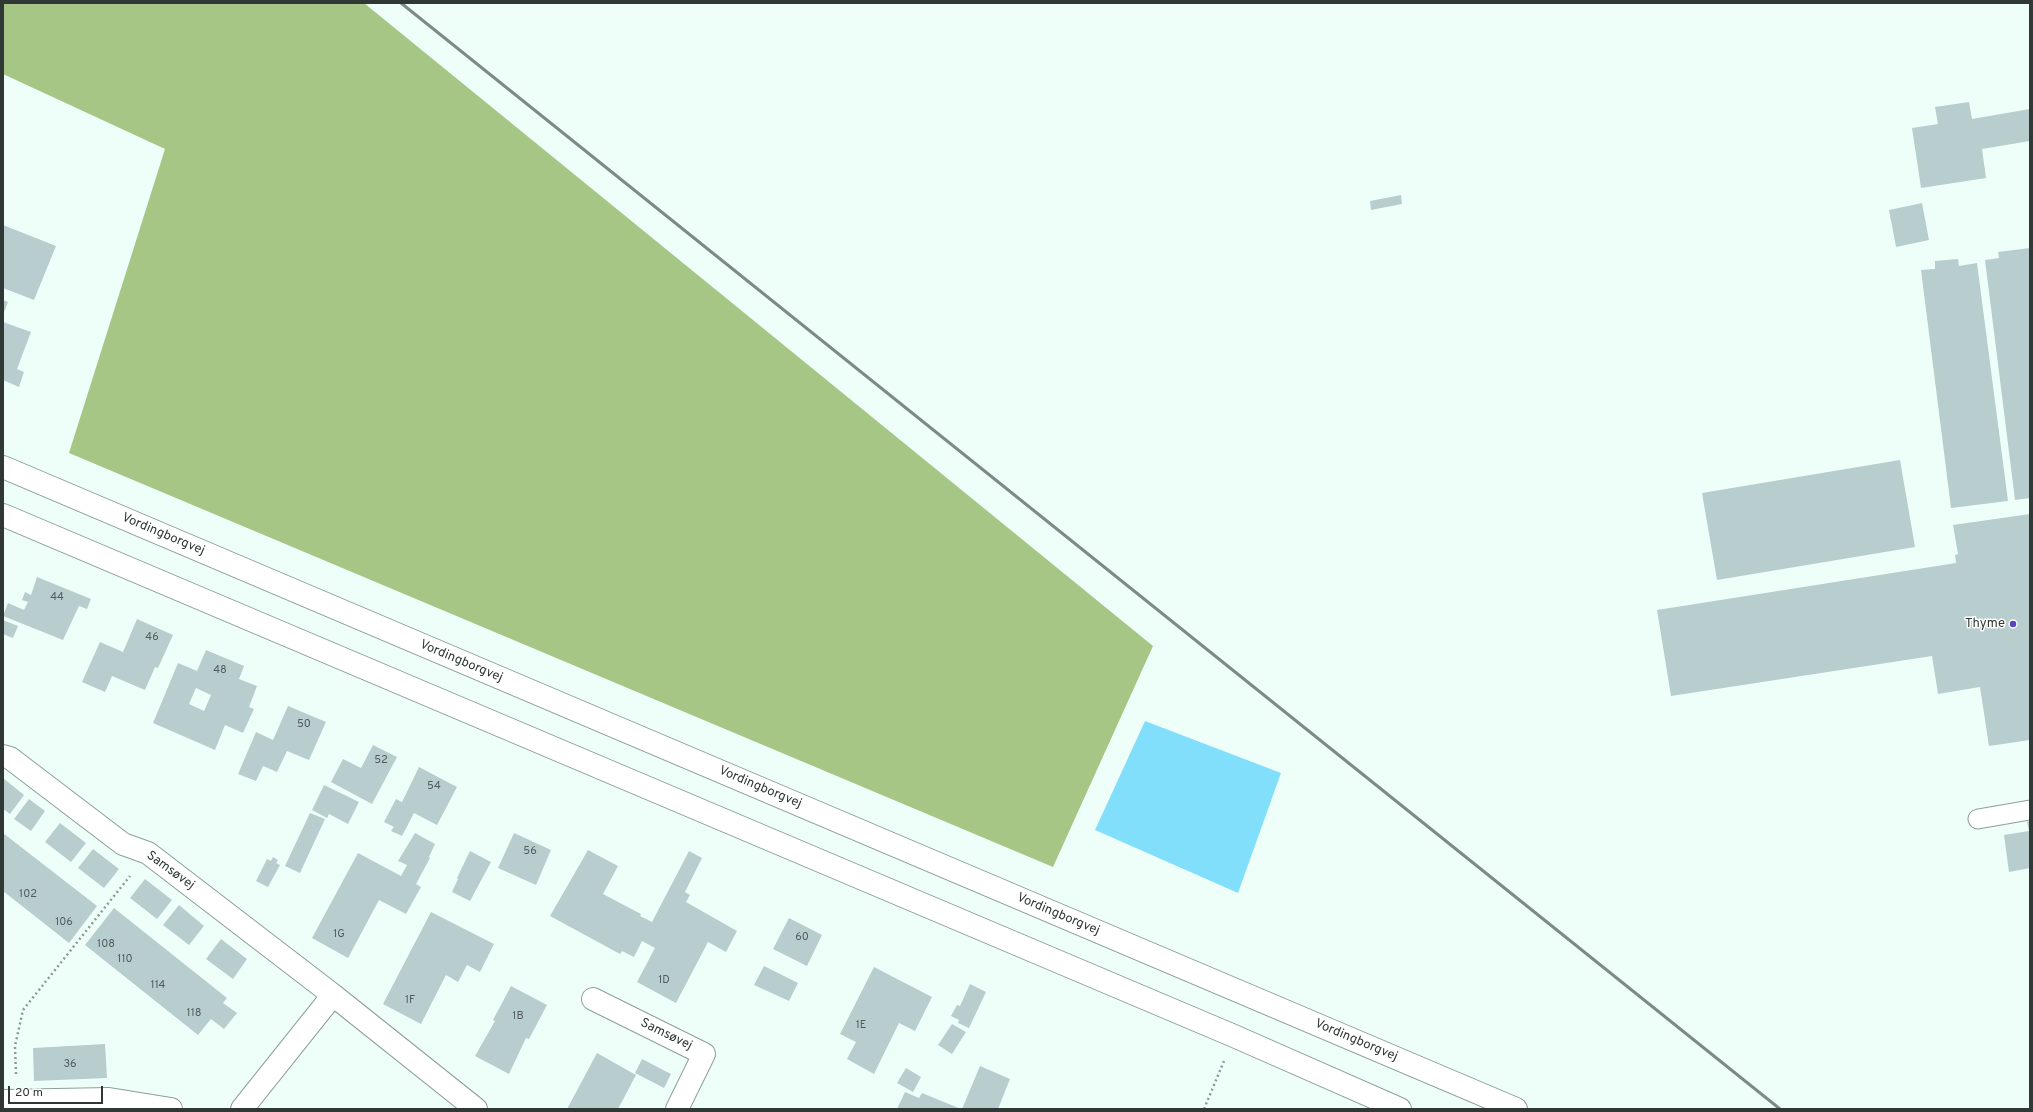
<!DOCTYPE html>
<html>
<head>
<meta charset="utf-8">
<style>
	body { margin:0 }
	#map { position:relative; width:2033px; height:1112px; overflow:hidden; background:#eefff9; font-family:Overpass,sans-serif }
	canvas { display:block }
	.frame { position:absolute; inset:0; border:4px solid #303835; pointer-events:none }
	.scale { position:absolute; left:8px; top:1086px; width:95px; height:18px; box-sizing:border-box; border:2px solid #303835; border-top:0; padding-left:5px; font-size:12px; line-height:14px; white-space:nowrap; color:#303835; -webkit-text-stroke:3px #fff; paint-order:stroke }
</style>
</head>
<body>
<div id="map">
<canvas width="2033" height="1112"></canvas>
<div class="frame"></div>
<div class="scale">20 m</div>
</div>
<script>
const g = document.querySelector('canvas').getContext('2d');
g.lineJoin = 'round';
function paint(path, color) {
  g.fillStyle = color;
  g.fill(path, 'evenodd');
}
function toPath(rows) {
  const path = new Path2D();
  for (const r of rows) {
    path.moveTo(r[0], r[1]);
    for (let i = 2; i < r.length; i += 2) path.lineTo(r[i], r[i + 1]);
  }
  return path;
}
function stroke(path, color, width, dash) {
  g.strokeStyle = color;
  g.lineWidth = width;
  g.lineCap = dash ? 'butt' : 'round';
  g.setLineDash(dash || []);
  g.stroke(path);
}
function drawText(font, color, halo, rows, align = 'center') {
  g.font = font + ' Overpass,sans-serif';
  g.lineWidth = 3;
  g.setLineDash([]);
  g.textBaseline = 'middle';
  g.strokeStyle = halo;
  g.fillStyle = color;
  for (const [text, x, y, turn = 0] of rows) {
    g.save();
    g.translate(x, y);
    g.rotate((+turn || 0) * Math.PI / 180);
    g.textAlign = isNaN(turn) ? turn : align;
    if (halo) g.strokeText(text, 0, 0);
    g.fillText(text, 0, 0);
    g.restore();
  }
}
paint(toPath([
	[3,3,364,3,1153,646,1053,867,69,453,165,149,3,74]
]), '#a5c684');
paint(toPath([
	[1145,721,1281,773,1238,893,1095,830]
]), '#82dffb');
paint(toPath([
	[1969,102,1972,119,2030,109,2030,141,1982,149,1986,178,1921,188,1912,128,1938,124,1935,107],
	[1401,195,1402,204,1371,210,1370,201],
	[1922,203,1929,240,1896,247,1889,210],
	[3,225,56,246,34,300,3,288],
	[2030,248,2030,498,2015,500,1985,260,1999,258,1998,252],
	[1958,259,1959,266,1977,263,2008,501,1951,508,1921,270,1935,269,1935,261],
	[3,300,8,302,3,315],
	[3,322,31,332,17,369,24,372,19,387,3,380],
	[1900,460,1915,547,1717,580,1702,493],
	[2030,514,2030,740,1989,746,1980,687,1938,694,1932,656,1671,696,1657,610,1956,563,1955,555,1958,554,1953,525],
	[37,577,91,599,87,609,79,606,63,640,3,616,8,603,24,610,28,602,22,600,25,592,31,595],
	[137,619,173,635,158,668,155,667,145,690,112,676,105,692,82,682,100,642,123,652],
	[3,620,18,626,13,638,3,634],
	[206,650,244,666,239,679,257,686,249,707,254,709,243,733,225,725,215,750,153,723,178,663,197,671],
	[196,688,211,695,204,711,189,704],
	[288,706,326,722,309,760,287,751,277,772,263,766,256,781,238,774,256,732,273,740],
	[373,745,397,757,372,804,331,782,343,759,361,768],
	[419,767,457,787,437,825,414,813,402,836,391,831,394,827,384,822,396,799,402,802],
	[3,778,24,795,10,814,3,809],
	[324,785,359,802,348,824,329,814,327,818,312,810],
	[29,799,45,811,31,831,14,819],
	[310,813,325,819,300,873,285,866],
	[2030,821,2030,868,2009,872,2004,835,2029,831,2027,822],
	[60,823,86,843,71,862,45,842],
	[3,833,97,906,69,943,3,891],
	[415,833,435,844,429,857,430,858,416,884,421,887,406,914,379,900,348,958,312,938,358,853,401,876,407,865,398,861],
	[514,833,551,850,536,885,498,868],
	[93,849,119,869,104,888,78,868],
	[588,850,618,866,603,894,641,914,640,916,652,922,689,851,702,858,685,892,690,895,686,902,737,931,726,952,708,942,676,1003,637,982,655,948,642,941,634,957,622,951,620,954,550,916],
	[470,851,491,862,470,901,452,892,458,879,457,878],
	[273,857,278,860,276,863,280,865,268,887,256,881,267,859,271,861],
	[145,879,172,900,157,919,130,898],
	[179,905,204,926,189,945,163,925],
	[114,908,227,998,223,1003,237,1013,224,1029,211,1019,198,1035,85,945],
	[431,912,494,944,480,972,467,965,458,982,446,975,421,1024,383,1004],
	[789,918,822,935,807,966,773,949],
	[221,939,247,959,233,979,206,959],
	[764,966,798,983,789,1001,754,985],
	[874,967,932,997,915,1031,899,1023,874,1074,847,1059,856,1042,840,1034],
	[970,984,986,992,969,1028,958,1023,959,1020,951,1016,957,1005,960,1006],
	[511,986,547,1005,529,1039,526,1038,509,1074,475,1056,495,1021,493,1020],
	[952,1024,966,1032,952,1054,938,1045],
	[105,1044,107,1078,34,1081,33,1048],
	[597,1053,636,1075,618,1109,567,1109],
	[642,1059,671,1074,664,1088,635,1073],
	[980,1066,1010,1079,998,1109,962,1109],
	[906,1068,921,1077,913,1092,897,1083],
	[905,1092,919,1098,922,1093,961,1109,897,1109]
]), '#b8cdcd');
const lane = toPath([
	[1978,819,2030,810]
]);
const street = toPath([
	[3,756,10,758,123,844,148,853,333,995],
	[593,999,704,1054,677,1109],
	[3,1101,109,1099,171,1109],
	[242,1109,333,995,476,1109]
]);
const secondary = toPath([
	[3,467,1516,1109],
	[3,515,1234,1036,1400,1109]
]);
stroke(lane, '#8c9f99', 21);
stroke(street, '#8c9f99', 24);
stroke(secondary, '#8c9f99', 24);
stroke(toPath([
	[16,1074,15,1046,23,1010,130,876],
	[1204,1109,1224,1061]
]), '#8d9995', 2.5, [2, 3]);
stroke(lane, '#fff', 19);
stroke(street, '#fff', 22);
stroke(secondary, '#fff', 22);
stroke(toPath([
	[401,3,1780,1109]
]), '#7e8a86', 3);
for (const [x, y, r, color] of [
	[2013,624,4,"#5a44bc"]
]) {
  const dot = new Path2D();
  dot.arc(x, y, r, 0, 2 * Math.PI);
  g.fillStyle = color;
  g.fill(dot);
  stroke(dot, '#fff', 1.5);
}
drawText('11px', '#525d5b', null, [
	["44",57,598],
	["46",152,638],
	["48",220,671],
	["50",304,725],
	["52",381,761],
	["54",434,787],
	["56",530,852],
	["102",28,895],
	["106",64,923],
	["1G",339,935],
	["60",802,938],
	["108",106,945],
	["110",125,960],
	["1D",664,981],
	["114",158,986],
	["1F",410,1001],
	["118",194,1014],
	["1B",518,1017],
	["1E",861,1026],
	["36",70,1065]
]);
drawText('13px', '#303835', '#fff', [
	["Vordingborgvej",163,535,23],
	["Vordingborgvej",461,662,23],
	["Vordingborgvej",760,788,23],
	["Samsøvej",170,871,36],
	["Vordingborgvej",1058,915,23],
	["Samsøvej",666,1035,26],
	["Vordingborgvej",1356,1041,23]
]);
drawText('13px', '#303835', '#fff', [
	["Thyme",2005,624]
], 'right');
</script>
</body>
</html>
